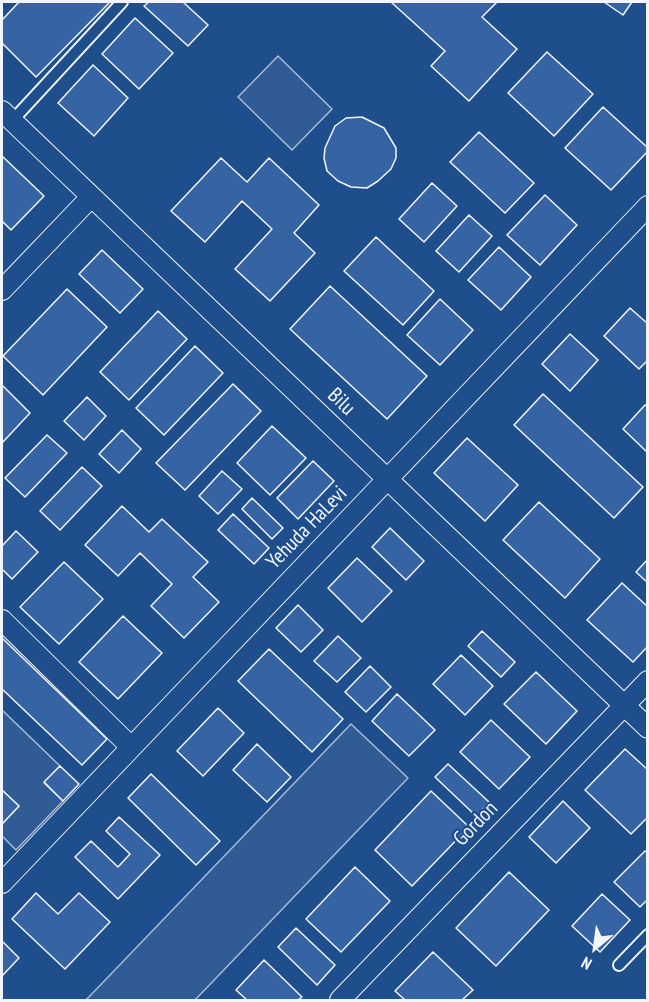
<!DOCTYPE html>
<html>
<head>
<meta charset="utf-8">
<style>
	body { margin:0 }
	#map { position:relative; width:649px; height:1002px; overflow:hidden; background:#1f4e8c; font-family:"PT Sans Narrow",sans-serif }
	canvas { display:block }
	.frame { position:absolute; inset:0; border:3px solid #f2f6ff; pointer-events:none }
	.north { position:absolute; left:565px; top:918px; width:60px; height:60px; -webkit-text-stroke:4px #1f4e8c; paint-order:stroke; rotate:209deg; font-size:16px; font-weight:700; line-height:24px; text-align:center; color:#f2f6ff }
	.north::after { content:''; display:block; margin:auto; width:21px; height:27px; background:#f2f6ff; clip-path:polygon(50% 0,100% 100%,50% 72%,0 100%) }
</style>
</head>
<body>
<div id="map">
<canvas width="649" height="1002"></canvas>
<div class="frame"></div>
<div class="north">N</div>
</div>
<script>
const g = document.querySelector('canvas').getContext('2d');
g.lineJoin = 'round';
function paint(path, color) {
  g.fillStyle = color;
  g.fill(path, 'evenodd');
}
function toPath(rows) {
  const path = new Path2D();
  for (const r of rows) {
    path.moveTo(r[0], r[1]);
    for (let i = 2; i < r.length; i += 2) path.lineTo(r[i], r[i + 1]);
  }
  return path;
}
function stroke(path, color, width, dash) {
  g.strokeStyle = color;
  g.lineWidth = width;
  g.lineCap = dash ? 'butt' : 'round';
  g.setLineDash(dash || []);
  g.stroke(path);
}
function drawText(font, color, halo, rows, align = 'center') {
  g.font = font + ' "PT Sans Narrow",sans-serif';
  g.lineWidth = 4.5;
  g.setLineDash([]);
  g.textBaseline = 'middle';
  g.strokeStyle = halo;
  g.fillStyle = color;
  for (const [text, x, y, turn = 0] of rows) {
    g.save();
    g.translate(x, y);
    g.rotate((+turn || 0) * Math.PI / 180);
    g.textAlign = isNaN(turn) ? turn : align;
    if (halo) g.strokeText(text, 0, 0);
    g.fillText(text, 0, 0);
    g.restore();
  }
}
const green = toPath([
	[278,56,332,109,292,150,238,97,278,56],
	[2,710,60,766,44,783,63,801,16,850,2,836,2,824,19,806,3,791,2,792,2,710],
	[351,724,408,778,195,1000,86,1000,351,724]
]);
paint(green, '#305b95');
stroke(green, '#a8bbd7', 1.5);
const building = toPath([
	[19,2,110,2,36,77,2,43,2,20,19,2],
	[149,2,183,2,208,25,188,46,144,6,149,2],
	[391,2,497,2,482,17,517,49,469,101,431,66,445,51,391,2],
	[604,2,632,2,623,15,604,2],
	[135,18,173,53,139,89,102,54,135,18],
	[547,52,593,94,554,136,508,93,547,52],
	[93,65,128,98,94,136,58,103,93,65],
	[603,107,648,148,648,151,611,190,565,148,603,107],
	[362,117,384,128,396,148,396,158,391,169,378,181,367,188,351,187,338,181,327,171,324,158,325,148,335,126,346,118,362,117],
	[479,132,534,183,505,213,450,162,479,132],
	[2,156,44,196,11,230,2,221,2,156],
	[221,158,247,182,269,158,319,205,294,233,315,253,270,301,235,269,272,229,242,201,205,242,171,211,221,158],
	[432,183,457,206,424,242,399,219,432,183],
	[545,195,577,225,540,265,507,235,545,195],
	[469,215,492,236,459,272,436,251,469,215],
	[376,237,434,291,403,325,344,271,376,237],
	[499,247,531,277,501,310,468,280,499,247],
	[102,250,143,289,120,313,79,274,102,250],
	[330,286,427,376,387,419,290,329,330,286],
	[67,289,107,327,43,395,3,356,67,289],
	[440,299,473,330,440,365,407,335,440,299],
	[630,308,648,324,648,360,639,369,604,336,630,308],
	[158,311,187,339,129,400,100,372,158,311],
	[570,334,598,360,570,391,542,364,570,334],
	[195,346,223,373,164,435,136,408,195,346],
	[233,384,261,411,185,490,156,463,233,384],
	[2,385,30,413,2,443,2,385],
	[543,394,643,487,614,518,514,425,543,394],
	[87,397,106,416,84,440,64,421,87,397],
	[645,405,648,407,648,453,623,429,645,405],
	[272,426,306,458,270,495,237,463,272,426],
	[122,430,141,449,119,473,99,454,122,430],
	[47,435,67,453,25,497,5,478,47,435],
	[467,438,518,485,485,521,434,473,467,438],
	[313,461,334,481,298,519,277,498,313,461],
	[82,467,102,486,60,530,40,511,82,467],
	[222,471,242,489,218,514,199,496,222,471],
	[252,498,283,528,272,539,242,509,252,498],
	[539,502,600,559,565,598,503,540,539,502],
	[122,506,149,532,162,519,208,562,193,577,219,602,184,638,151,606,172,584,140,553,118,576,85,545,122,506],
	[233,514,269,548,254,564,218,530,233,514],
	[390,528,424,561,406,580,372,547,390,528],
	[16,531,38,552,12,579,2,569,2,546,16,531],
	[357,558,392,591,362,622,328,588,357,558],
	[648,559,648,583,636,572,648,559],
	[64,562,103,599,59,644,20,607,64,562],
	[622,583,648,607,648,646,633,662,587,620,622,583],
	[298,605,323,630,301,652,276,628,298,605],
	[123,616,162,653,118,699,79,662,123,616],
	[482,631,515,662,501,677,468,646,482,631],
	[338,636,361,658,337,682,314,661,338,636],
	[2,638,107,739,82,765,2,689,2,638],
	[269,649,343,719,312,752,238,681,269,649],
	[461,655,493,686,465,715,433,684,461,655],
	[370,666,391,687,366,712,345,692,370,666],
	[536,672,577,711,546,744,504,704,536,672],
	[397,694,435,730,409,756,372,721,397,694],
	[218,708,244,733,203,776,177,751,218,708],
	[491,720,530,757,499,789,460,752,491,720],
	[257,744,291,777,267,802,233,770,257,744],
	[625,749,648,770,648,817,631,834,585,790,625,749],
	[448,764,489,802,476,816,435,777,448,764],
	[60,766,79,784,63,801,44,782,60,766],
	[151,774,220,841,196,865,128,798,151,774],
	[3,791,19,806,2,824,2,792,3,791],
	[431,791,469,827,412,886,375,850,431,791],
	[563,801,590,828,556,863,529,837,563,801],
	[119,817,160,855,118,899,75,857,91,841,118,867,130,854,106,831,119,817],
	[645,851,648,853,648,899,640,907,614,882,645,851],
	[355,867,390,901,341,952,306,919,355,867],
	[509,872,549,910,496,966,456,928,509,872],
	[36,893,58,914,79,893,110,922,65,969,12,919,36,893],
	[602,894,630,920,600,952,572,926,602,894],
	[296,928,335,965,317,985,278,947,296,928],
	[2,941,19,958,2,976,2,941],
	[433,952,473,990,462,1000,405,1000,395,991,433,952],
	[264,960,302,997,298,1000,247,1000,236,990,264,960]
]);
paint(building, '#3563a3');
stroke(building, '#f2f6ff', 1.5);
const lane = toPath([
	[12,121,122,2],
	[619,965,648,935]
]);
const street = toPath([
	[2,111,648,728],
	[2,290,91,197],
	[2,620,131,747],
	[2,883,648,206],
	[340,1000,648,681]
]);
stroke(lane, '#f2f6ff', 14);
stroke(street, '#f2f6ff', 22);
stroke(lane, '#1f4e8c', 10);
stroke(street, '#1f4e8c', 20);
drawText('21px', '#f2f6ff', '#1f4e8c', [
	["Bilu",341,402,44],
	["Yehuda HaLevi",307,528,-46],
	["Gordon",476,824,-46]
]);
</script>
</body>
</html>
